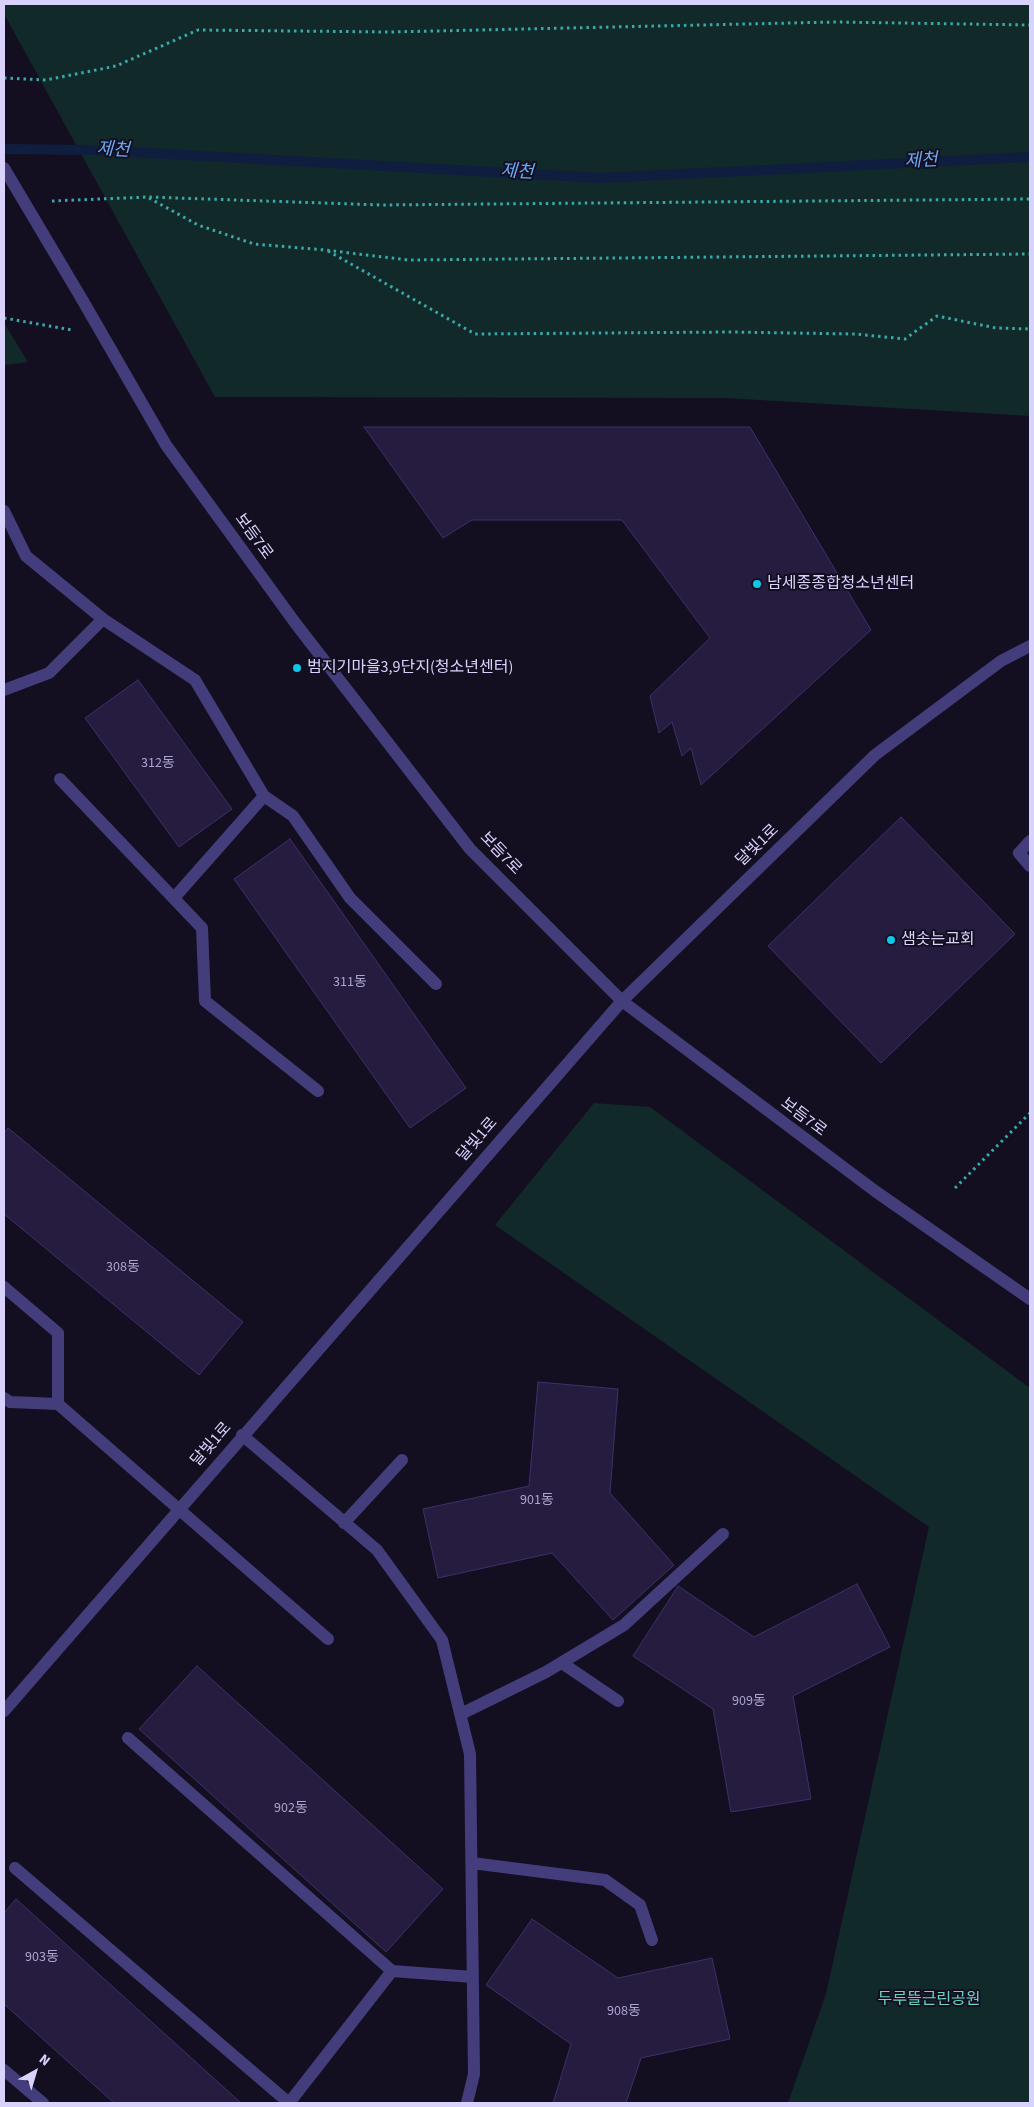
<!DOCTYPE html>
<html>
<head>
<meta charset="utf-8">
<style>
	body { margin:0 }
	#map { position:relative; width:1034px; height:2107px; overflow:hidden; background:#130f20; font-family:"Source Sans 3",sans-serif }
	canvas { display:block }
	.frame { position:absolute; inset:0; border:5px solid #d9d2fc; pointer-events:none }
	.north { position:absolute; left:10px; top:2047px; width:50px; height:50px; -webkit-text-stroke:4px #130f20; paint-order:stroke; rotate:39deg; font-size:14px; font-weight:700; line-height:20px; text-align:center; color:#d9d2fc }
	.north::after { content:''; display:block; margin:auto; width:18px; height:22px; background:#d9d2fc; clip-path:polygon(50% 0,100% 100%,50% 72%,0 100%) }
</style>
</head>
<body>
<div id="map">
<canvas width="1034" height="2107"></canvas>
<div class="frame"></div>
<div class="north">N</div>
</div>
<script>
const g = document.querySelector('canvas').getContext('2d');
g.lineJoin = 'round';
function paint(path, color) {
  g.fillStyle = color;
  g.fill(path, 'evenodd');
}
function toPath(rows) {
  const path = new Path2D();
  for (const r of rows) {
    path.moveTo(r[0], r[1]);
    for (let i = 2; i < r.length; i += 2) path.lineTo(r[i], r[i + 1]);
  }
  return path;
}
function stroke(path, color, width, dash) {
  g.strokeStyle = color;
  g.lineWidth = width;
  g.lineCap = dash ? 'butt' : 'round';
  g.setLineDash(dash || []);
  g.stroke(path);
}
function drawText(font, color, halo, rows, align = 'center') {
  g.font = font + ' "Source Sans 3","Noto Sans KR",sans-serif';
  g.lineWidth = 4;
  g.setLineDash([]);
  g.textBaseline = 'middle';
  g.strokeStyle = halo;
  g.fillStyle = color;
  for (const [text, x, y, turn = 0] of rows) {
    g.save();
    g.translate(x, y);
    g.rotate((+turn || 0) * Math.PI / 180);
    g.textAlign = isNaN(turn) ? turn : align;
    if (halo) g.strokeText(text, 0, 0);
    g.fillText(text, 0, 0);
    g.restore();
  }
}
paint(toPath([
	[4,4,1030,4,1030,416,725,398,215,397,4,14],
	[4,323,28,362,4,365],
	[594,1103,650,1107,1030,1388,1030,2103,788,2103,826,1994,929,1527,495,1225]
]), '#12292a');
stroke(toPath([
	[4,149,94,150,601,178,1030,157]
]), '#0f1e3f', 10);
const building = toPath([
	[364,427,750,427,871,630,701,785,691,748,682,756,672,722,659,733,650,696,710,638,622,520,472,520,443,538,364,427],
	[138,680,232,809,179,847,85,718,138,680],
	[901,817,1015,934,881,1063,768,946,901,817],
	[290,839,466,1088,410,1128,234,879,290,839],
	[8,1128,243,1322,199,1375,4,1214,4,1133,8,1128],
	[538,1382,618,1389,610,1493,674,1565,613,1620,552,1553,438,1578,423,1509,529,1486,538,1382],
	[857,1584,890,1647,793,1696,811,1799,731,1812,713,1709,633,1656,678,1586,754,1637,857,1584],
	[197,1666,443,1889,386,1952,139,1729,197,1666],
	[16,1899,241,2103,114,2103,4,2004,4,1913,16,1899],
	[532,1919,618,1978,712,1958,730,2039,641,2058,626,2103,553,2103,571,2044,486,1985,532,1919]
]);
paint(building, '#261c40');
stroke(building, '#3f306a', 1);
stroke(toPath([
	[4,78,46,80,116,66,198,30,390,32,835,22,1030,25],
	[149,198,198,225,254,244,325,250,408,260,1030,254],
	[52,201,148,197,382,205,1030,199],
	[328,251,475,334,730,332,855,334,905,339,937,316,996,328,1030,329],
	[4,318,72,330],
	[955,1188,1030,1113]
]), '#37aaaa', 3, [2.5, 4]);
stroke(toPath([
	[83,301,166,445,296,624,470,849,622,1001,875,1191,1030,1299],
	[4,511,26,556,103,619,195,680,264,796,293,816,350,898,436,984],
	[4,690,49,673,103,619],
	[60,779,202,928,205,1001,318,1091],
	[1030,841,1019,853,1030,866],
	[174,898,264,796],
	[4,1287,58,1333,58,1404],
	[4,1398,10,1402,58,1404,328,1639],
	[242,1435,377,1550,442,1640,470,1754,474,2074,467,2103],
	[344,1523,402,1460],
	[562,1663,618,1701],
	[4,1711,622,1001,875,755,1001,661,1030,646],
	[461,1714,546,1672,624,1625,723,1534],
	[128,1738,392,1971],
	[472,1863,605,1880,640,1905,652,1940],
	[15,1868,289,2103],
	[4,2070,43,2103],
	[289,2103,392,1971,473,1977]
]), '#443d7c', 12);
stroke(toPath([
	[4,168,83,301]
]), '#443d7c', 12);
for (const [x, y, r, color] of [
	[757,584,5,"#11c5e8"],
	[297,668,5,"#11c5e8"],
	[891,940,5,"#11c5e8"]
]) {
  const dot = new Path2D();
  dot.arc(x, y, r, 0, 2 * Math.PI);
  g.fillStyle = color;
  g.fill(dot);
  stroke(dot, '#130f20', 2);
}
drawText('14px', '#aca4cd', null, [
	["312동",158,764],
	["311동",350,983],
	["308동",123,1268],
	["901동",537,1501],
	["909동",749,1702],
	["902동",291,1809],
	["903동",42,1958],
	["908동",624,2012]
]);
drawText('16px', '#d9d2fc', '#130f20', [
	["보듬7로",253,537,54],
	["달빛1로",758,846,-44],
	["보듬7로",500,854,46],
	["보듬7로",803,1118,37],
	["달빛1로",478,1140,-49],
	["달빛1로",212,1445,-49]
]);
drawText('16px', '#d9d2fc', '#130f20', [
	["남세종종합청소년센터",767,584],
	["범지기마을3,9단지(청소년센터)",307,668],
	["샘솟는교회",901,940]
], 'left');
drawText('16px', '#63d6c0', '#130f20', [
	["두루뜰근린공원",929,2000]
]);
drawText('italic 18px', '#67aaf4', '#130f20', [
	["제천",113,151,3],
	["제천",921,162,-3],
	["제천",517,173,3]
]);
</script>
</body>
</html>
